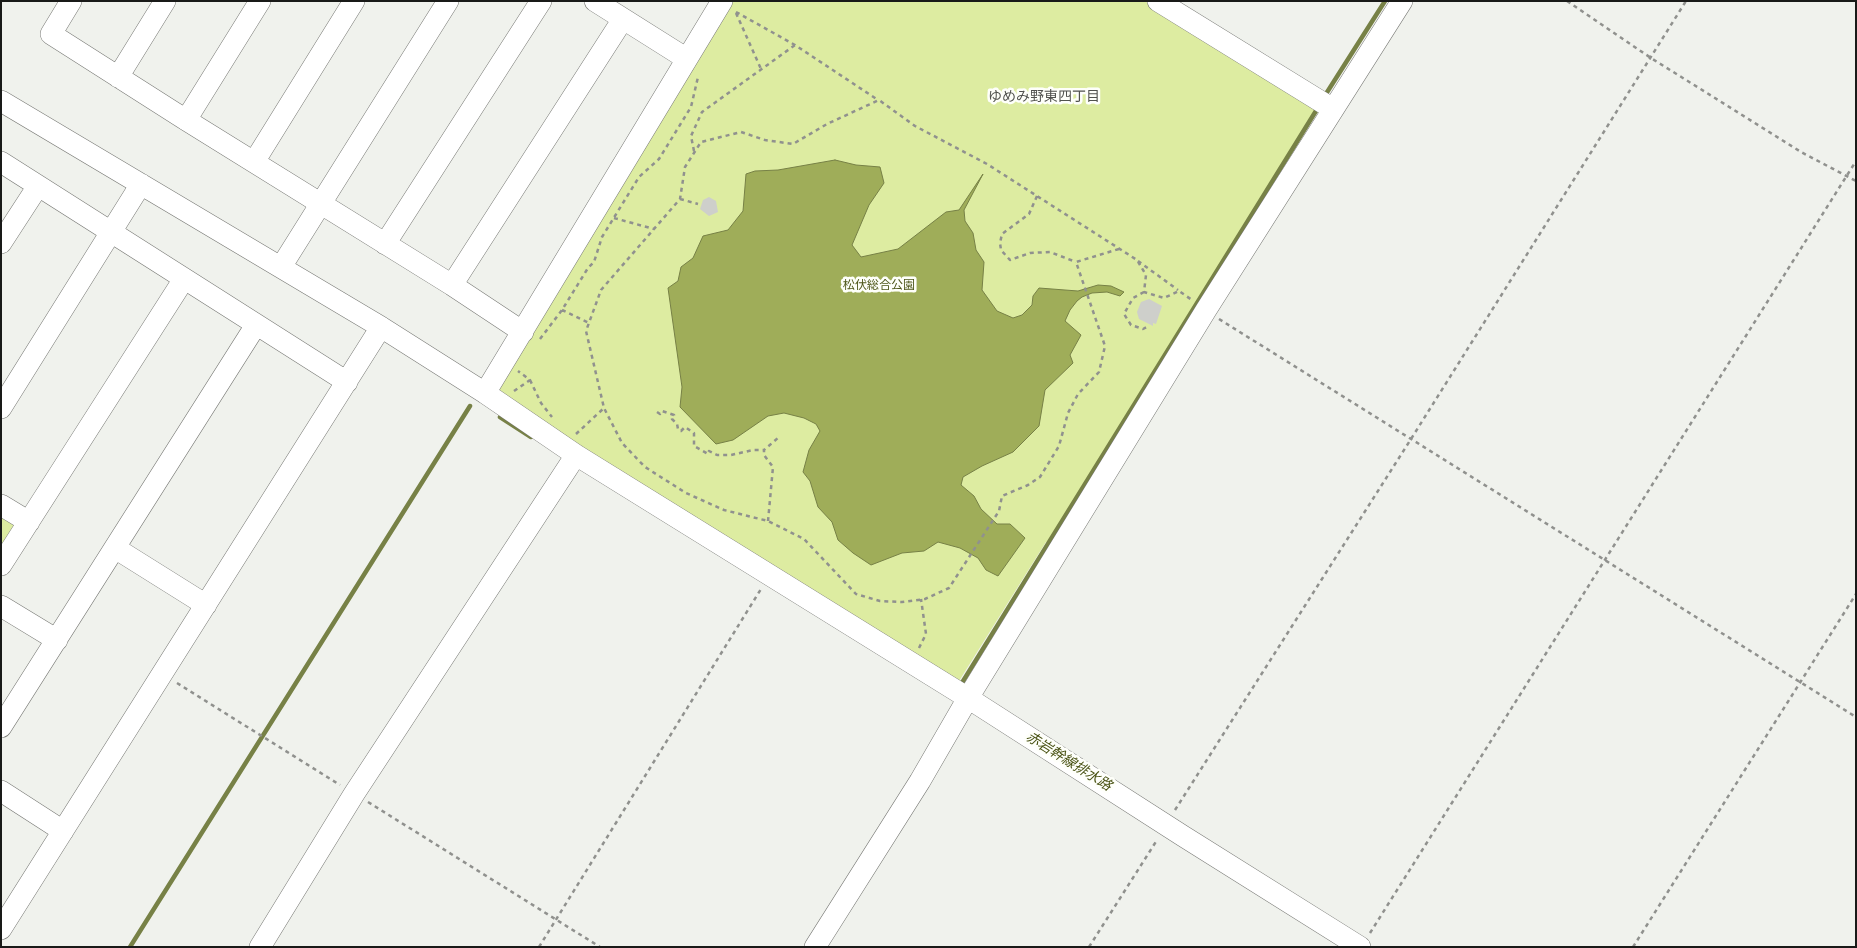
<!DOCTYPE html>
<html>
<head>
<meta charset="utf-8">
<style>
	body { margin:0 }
	#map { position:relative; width:1857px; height:948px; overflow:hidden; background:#f0f2ed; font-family:Commissioner,sans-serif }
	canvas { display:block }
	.frame { position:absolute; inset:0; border:2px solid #191a18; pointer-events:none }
</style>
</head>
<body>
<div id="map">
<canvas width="1857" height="948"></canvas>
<div class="frame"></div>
</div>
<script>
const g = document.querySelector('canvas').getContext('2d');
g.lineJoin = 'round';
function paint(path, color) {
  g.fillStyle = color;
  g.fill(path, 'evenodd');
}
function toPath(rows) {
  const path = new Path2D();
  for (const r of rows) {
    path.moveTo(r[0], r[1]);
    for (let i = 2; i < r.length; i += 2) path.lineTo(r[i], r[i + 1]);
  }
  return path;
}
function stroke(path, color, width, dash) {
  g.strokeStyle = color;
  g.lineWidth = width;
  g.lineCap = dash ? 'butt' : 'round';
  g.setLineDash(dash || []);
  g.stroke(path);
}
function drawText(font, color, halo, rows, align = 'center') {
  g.font = font + ' Commissioner,"Noto Sans JP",sans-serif';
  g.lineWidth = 5;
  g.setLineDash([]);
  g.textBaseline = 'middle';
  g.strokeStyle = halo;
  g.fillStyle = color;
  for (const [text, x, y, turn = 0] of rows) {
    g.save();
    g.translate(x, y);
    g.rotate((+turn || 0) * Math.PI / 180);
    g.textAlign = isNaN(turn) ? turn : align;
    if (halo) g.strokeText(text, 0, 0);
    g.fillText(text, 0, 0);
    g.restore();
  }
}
paint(toPath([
	[728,1,1149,1,1317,108,1261,198,1207,294,1203,291,1169,345,1174,348,1053,542,1046,542,954,689,490,393],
	[1,512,20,523,1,553]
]), '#ddeca1');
const water = toPath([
	[835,160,856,165,880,167,884,183,869,205,852,245,861,257,898,249,946,212,959,210,983,174,964,210,965,221,973,233,976,250,984,262,982,290,997,311,1013,318,1022,315,1032,305,1033,296,1039,288,1078,291,1098,285,1111,286,1124,292,1120,296,1107,292,1092,293,1082,297,1077,301,1070,310,1065,321,1081,335,1070,355,1073,363,1045,390,1039,426,1013,452,982,466,963,477,961,485,974,496,981,509,997,524,1010,524,1025,538,998,576,986,570,978,558,960,548,938,542,924,551,902,553,871,565,853,553,838,540,832,522,818,507,810,481,803,472,809,450,820,431,816,424,804,418,784,413,768,416,733,440,716,444,680,407,682,387,668,288,678,281,681,267,693,258,703,236,728,230,743,211,746,174,755,171,778,170,835,160]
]);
paint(water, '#9fad59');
stroke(water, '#778146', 1);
stroke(toPath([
	[1324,97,1385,1],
	[500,417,531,437],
	[960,686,1319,106],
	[130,947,470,406]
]), '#778146', 4.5);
paint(toPath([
	[709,197,716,201,718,212,709,216,700,209,703,200],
	[1149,299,1162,306,1156,324,1153,323,1153,326,1139,319,1137,312,1141,302]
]), '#cecfcb');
const minor = toPath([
	[71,1,51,34,186,120,452,285,523,332],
	[595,1,687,59],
	[1158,1,1333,109],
	[118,77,165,1],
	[1,101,381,327,485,393,576,455,968,698,1183,836,1360,947],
	[186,120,260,1],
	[1,162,347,382],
	[254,162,354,1],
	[1,243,38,186],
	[385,244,541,1],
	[281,267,448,1],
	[452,285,623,19],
	[485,393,722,1],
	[1,408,141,184],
	[1,505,29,522],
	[115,548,206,605],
	[1,565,184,279],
	[1,606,57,640],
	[1,727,256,325],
	[1,791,63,831],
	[1,929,381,327],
	[260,947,354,794,576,455],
	[815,947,920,781,968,698,1206,310,1402,1]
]);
stroke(minor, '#777874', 22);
stroke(toPath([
	[1567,1,1651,58,1801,152,1856,181],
	[736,12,795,45,878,100],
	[736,13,761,69],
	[694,151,691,136,702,112,795,45],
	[1037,196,1029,214,1002,234,1000,243,1001,250,1010,260,1030,253,1050,252,1076,262],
	[680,199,698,204],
	[614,218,654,229],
	[1119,249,1076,262,1105,346,1099,372,1078,394,1068,413,1059,446,1040,477,1028,485,1002,496,999,511,949,588,925,599,902,602,880,601,856,594,804,539,768,521,724,510,686,493,645,467,622,443,604,408,586,331,601,290,680,199,685,167,701,142,741,132,765,140,793,144,827,124,879,100,915,126,987,164,1137,260,1146,275,1144,292,1164,298,1179,291,1192,300],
	[1138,261,1178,290],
	[1144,292,1133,298,1124,314,1131,325,1143,329,1147,327],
	[562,310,589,323],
	[1219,319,1856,717],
	[540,339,562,310,588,268,594,262,602,237,639,177,659,159,691,107,698,77],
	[530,380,541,403,552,417],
	[514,391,530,380,518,371],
	[657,412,660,414,662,411,674,415,672,419,677,424,678,429,681,431,685,427,694,433,694,446,708,454,709,451,717,455,731,455,753,450,764,450],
	[576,434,604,408],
	[768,521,773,467,764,455,764,450,779,437],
	[919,648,926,634,921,599],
	[177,683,340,785],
	[368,802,600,947],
	[1175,810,1411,439,1686,1],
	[1370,933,1856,161],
	[539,947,761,589],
	[1089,947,1157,840],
	[1633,947,1856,594]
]), '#90918e', 2.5, [4, 4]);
stroke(minor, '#fff', 21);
drawText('12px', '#4e571a', '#fefffa', [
	["松伏総合公園",879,285]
]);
drawText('14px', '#51524e', '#fefffa', [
	["ゆめみ野東四丁目",1044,96]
]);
drawText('italic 14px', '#4a5315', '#fefffa', [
	["赤岩幹線排水路",1069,761,32]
]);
</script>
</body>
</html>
